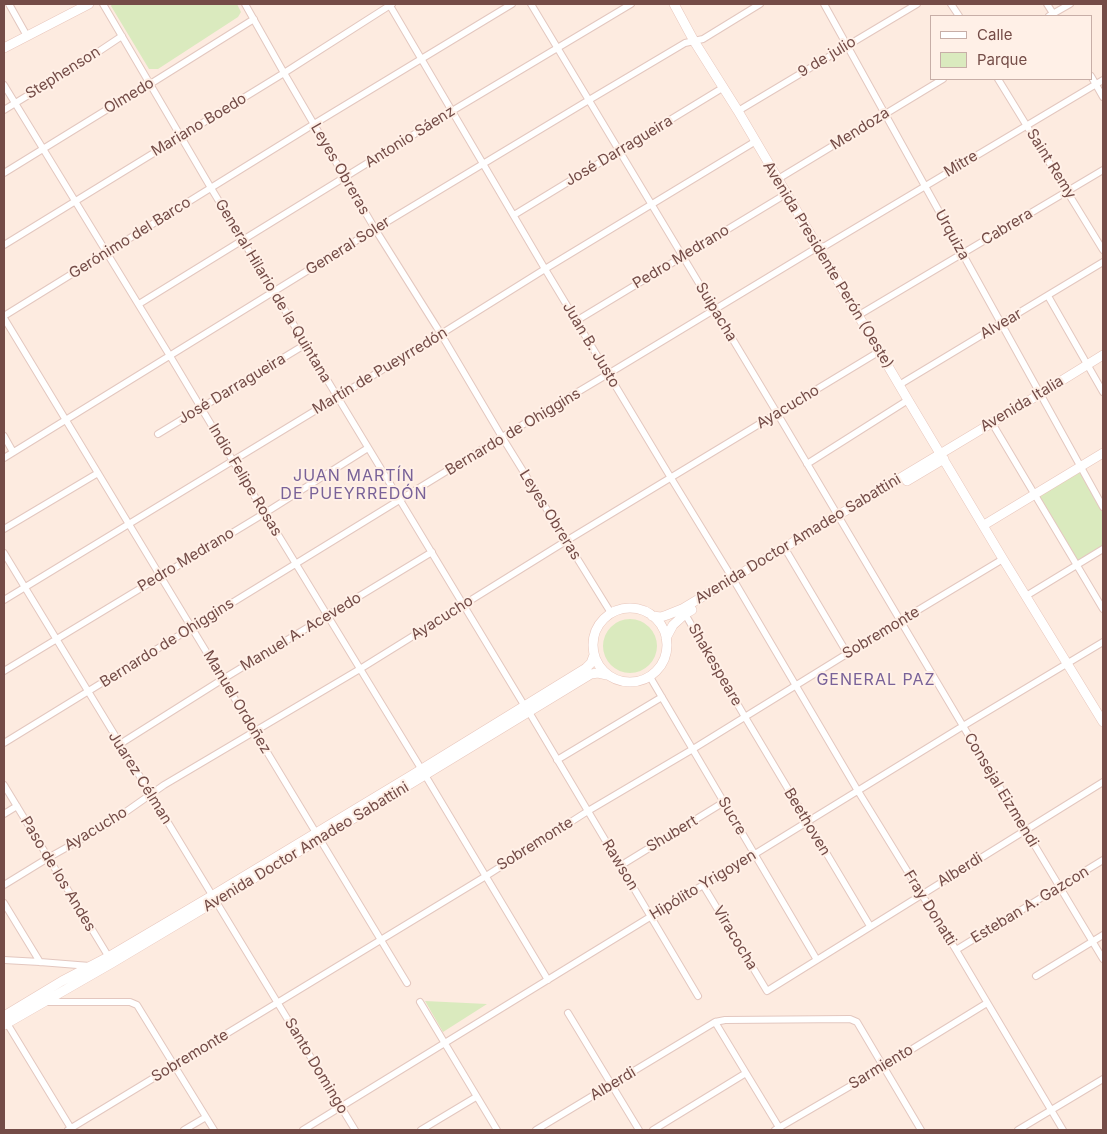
<!DOCTYPE html>
<html>
<head>
<meta charset="utf-8">
<style>
	body { margin:0 }
	#map { position:relative; width:1107px; height:1134px; overflow:hidden; background:#fdebe0; font-family:Inter,sans-serif }
	canvas { display:block }
	.frame { position:absolute; inset:0; border:5px solid #744c47; pointer-events:none }
	.legend { position:absolute; left:930px; top:15px; width:162px; height:65px; box-sizing:border-box; background:#fff0e7; border:1px solid #c7aea7; margin:0; padding:6px 9px; list-style:none; font-size:15px; color:#744c47 }
	.legend li { display:flex; align-items:center; gap:10px; height:25px }
	.legend b { width:25px; border:1px solid #c7aea7 }
</style>
</head>
<body>
<div id="map">
<canvas width="1107" height="1134"></canvas>
<div class="frame"></div>
<ul class="legend">
<li><b style="height:6px;background:#fff"></b>Calle</li>
<li><b style="height:14px;background:#daeabe"></b>Parque</li>
</ul>
</div>
<script>
const g = document.querySelector('canvas').getContext('2d');
g.lineJoin = 'round';
function paint(path, color) {
  g.fillStyle = color;
  g.fill(path, 'evenodd');
}
function toPath(rows) {
  const path = new Path2D();
  for (const r of rows) {
    if (r.length === 3) {
      path.moveTo(r[0] + r[2], r[1]);
      path.arc(r[0], r[1], r[2], 0, 2 * Math.PI);
      continue;
    }
    path.moveTo(r[0], r[1]);
    for (let i = 2; i < r.length; i += 2) path.lineTo(r[i], r[i + 1]);
  }
  return path;
}
function stroke(path, color, width, dash) {
  g.strokeStyle = color;
  g.lineWidth = width;
  g.lineCap = dash ? 'butt' : 'round';
  g.setLineDash(dash || []);
  g.stroke(path);
}
function drawText(font, color, halo, rows, align = 'center') {
  g.font = font + ' Inter,sans-serif';
  g.lineWidth = 4;
  g.setLineDash([]);
  g.textBaseline = 'middle';
  g.strokeStyle = halo;
  g.fillStyle = color;
  for (const [text, x, y, turn = 0] of rows) {
    g.save();
    g.translate(x, y);
    g.rotate((+turn || 0) * Math.PI / 180);
    g.textAlign = isNaN(turn) ? turn : align;
    if (halo) g.strokeText(text, 0, 0);
    g.fillText(text, 0, 0);
    g.restore();
  }
}
paint(toPath([
	[112,4,237,4,241,12,238,17,158,69,149,69,111,6],
	[1080,472,1103,513,1103,545,1078,561,1038,496],
	[630,646,27],
	[425,1001,487,1004,443,1032]
]), '#daeabe');
const street = toPath([
	[9,4,27,36],
	[103,4,211,188,524,705],
	[245,4,284,73,375,229,441,334,502,437,611,613],
	[389,4,545,269,671,478,733,579,858,791,956,950,1063,1130],
	[531,4,777,413,963,726,1103,959],
	[824,4,1103,507],
	[951,4,959,16],
	[1047,4,1054,15],
	[1049,16,1070,4],
	[1091,76,1103,97],
	[998,79,1103,250],
	[4,85,170,356,233,461,425,775,548,980],
	[4,110,89,58,122,36],
	[738,111,917,4],
	[4,173,124,99,139,91,254,19],
	[778,179,943,79],
	[514,215,724,87],
	[4,245,284,73,392,4],
	[1048,296,1103,392],
	[139,304,452,111,631,4],
	[859,315,1103,170],
	[4,316,314,124,512,4],
	[4,318,407,983],
	[576,321,786,194],
	[899,385,1103,262],
	[992,423,1103,609],
	[158,434,306,344],
	[4,436,13,452],
	[4,458,375,229,589,100,685,43,703,39,760,4],
	[807,464,908,400],
	[4,529,98,473],
	[787,552,847,653],
	[4,553,355,1130],
	[1026,596,1103,549],
	[4,600,441,334,545,269,756,141],
	[685,614,745,717,870,926],
	[4,671,265,513,368,448],
	[650,677,817,960],
	[529,712,698,996],
	[4,743,502,437,608,374,818,247,825,246,1103,80],
	[120,744,223,679,432,552],
	[557,760,662,697],
	[4,785,110,959],
	[4,814,17,806],
	[620,866,724,802],
	[4,885,48,858,110,823,164,785,360,669,566,541,880,351],
	[703,885,767,991,1103,782],
	[4,903,40,962],
	[956,950,1103,860],
	[4,960,40,962,90,966],
	[1036,976,1103,935],
	[46,1002,130,1002,137,1005,214,1130],
	[420,1002,497,1130],
	[568,1013,639,1130],
	[5,1020,72,1130],
	[715,1022,780,1129],
	[68,1130,486,876,588,811,693,749,900,621,1003,559],
	[184,1130,206,1117],
	[303,1130,650,917,755,854,963,726,1103,642],
	[421,1130,476,1097],
	[536,1130,715,1022,725,1020,850,1019,857,1022,921,1130],
	[653,1130,746,1073],
	[775,1130,883,1067,987,1003],
	[1018,1130,1103,1079]
]);
const secondary = toPath([
	[674,4,694,41,738,111,908,400,1003,559,1103,722],
	[4,48,89,4],
	[907,481,944,459],
	[984,525,1103,453],
	[630,645,37],
	[652,616,661,617,667,615,682,609,1040,394,1103,355],
	[666,638,673,625,685,614,692,610],
	[4,1016,62,981,108,957,213,895,412,775,586,668,591,663,594,655],
	[4,1025,112,963,320,839,591,674,598,673,607,675]
]);
stroke(street, '#e3c7bf', 8);
stroke(secondary, '#e8c6bc', 10);
stroke(street, '#fff', 6);
stroke(secondary, '#fff', 9);
drawText('15px', '#744c47', '#fff0e7', [
	["9 de julio",827,57,-31],
	["Stephenson",63,73,-32],
	["Olmedo",129,96,-31],
	["Mariano Boedo",199,125,-31],
	["Mendoza",860,129,-32],
	["Antonio Sáenz",410,137,-32],
	["José Darragueira",619,151,-31],
	["Mitre",961,164,-31],
	["Saint Remy",1051,164,58],
	["Leyes Obreras",340,169,60],
	["Cabrera",1007,227,-31],
	["Urquiza",952,235,61],
	["Gerónimo del Barco",130,238,-32],
	["General Soler",348,246,-32],
	["Pedro Medrano",681,257,-31],
	["Avenida Presidente Perón (Oeste)",828,265,59],
	["General Hilario de la Quintana",273,291,59],
	["Suipacha",716,312,59],
	["Alvear",1001,324,-30],
	["Juan B. Justo",591,345,59],
	["Martín de Pueyrredón",380,371,-31],
	["José Darragueira",232,389,-31],
	["Avenida Italia",1022,404,-31],
	["Ayacucho",788,407,-31],
	["Bernardo de Ohiggins",513,432,-31],
	["Indio Felipe Rosas",245,480,59],
	["Leyes Obreras",550,515,58],
	["Avenida Doctor Amadeo Sabattini",798,539,-31],
	["Pedro Medrano",186,560,-31],
	["Ayacucho",442,618,-32],
	["Manuel A. Acevedo",301,632,-31],
	["Sobremonte",881,633,-31],
	["Bernardo de Ohiggins",167,643,-32],
	["Shakespeare",715,665,60],
	["Manuel Ordoñez",237,702,59],
	["Juarez Célman",140,778,58],
	["Consejal Eizmendi",1001,790,59],
	["Sucre",732,816,60],
	["Beethoven",807,822,59],
	["Ayacucho",96,829,-31],
	["Shubert",672,834,-31],
	["Sobremonte",535,844,-32],
	["Avenida Doctor Amadeo Sabattini",306,847,-31],
	["Rawson",620,865,59],
	["Alberdi",960,870,-32],
	["Paso de los Andes",58,874,59],
	["Hipólito Yrigoyen",703,885,-31],
	["Esteban A. Gazcon",1030,905,-31],
	["Fray Donatti",930,908,58],
	["Viracocha",735,938,59],
	["Sobremonte",190,1056,-31],
	["Santo Domingo",316,1066,59],
	["Sarmiento",881,1067,-31],
	["Alberdi",613,1084,-31]
]);
g.letterSpacing = '1px';
drawText('16px', '#796298', '#fff0e7', [
	["JUAN MARTÍN",354,476],
	["DE PUEYRREDÓN",354,494],
	["GENERAL PAZ",876,680]
]);
g.letterSpacing = '0px';
</script>
</body>
</html>
